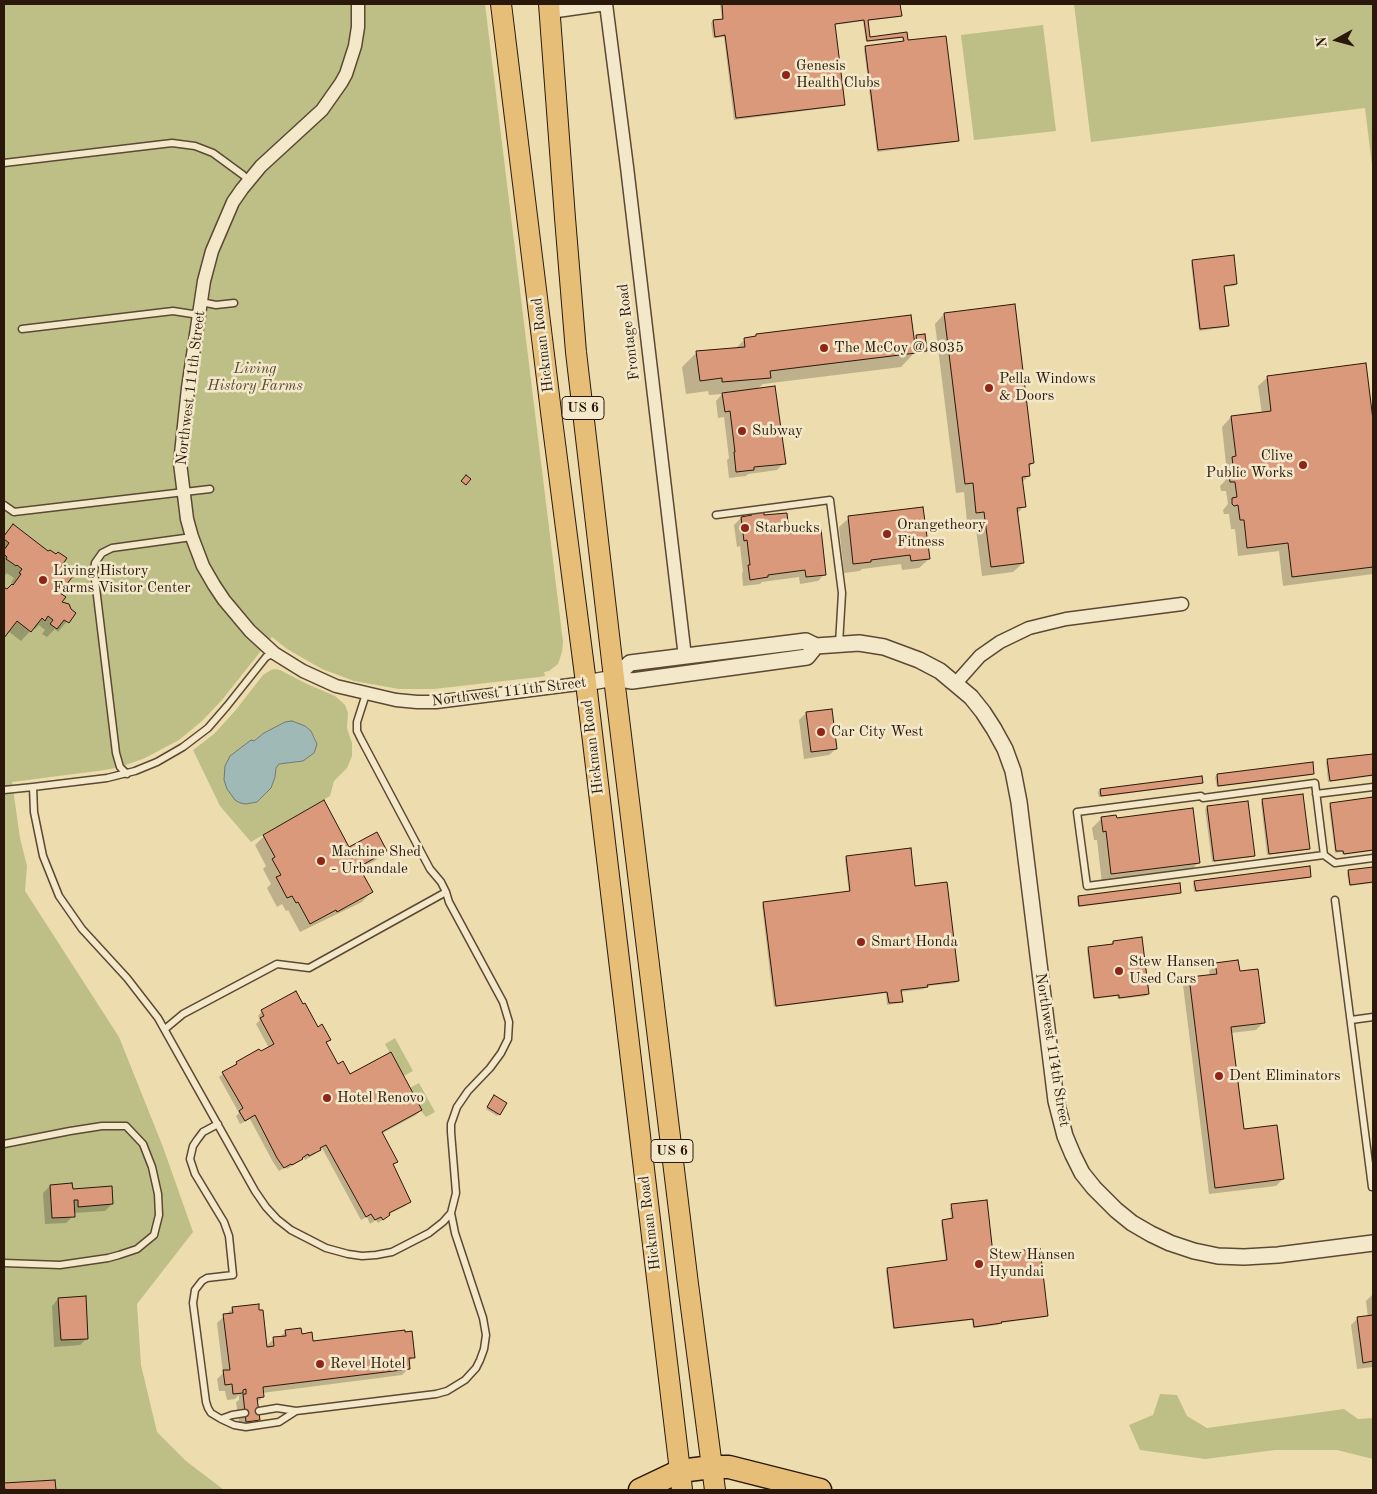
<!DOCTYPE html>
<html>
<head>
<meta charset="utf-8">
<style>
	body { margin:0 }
	#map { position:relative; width:1377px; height:1494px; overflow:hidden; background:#eddcae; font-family:"Old Standard TT",serif }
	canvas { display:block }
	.frame { position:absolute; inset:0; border:5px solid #2a180a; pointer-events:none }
	.north { position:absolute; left:1312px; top:15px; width:50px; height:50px; -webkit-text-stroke:4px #f3e8ca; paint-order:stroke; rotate:263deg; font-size:14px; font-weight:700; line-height:20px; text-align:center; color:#2a180a }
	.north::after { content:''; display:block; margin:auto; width:18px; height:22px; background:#2a180a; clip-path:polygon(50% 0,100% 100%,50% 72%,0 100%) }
</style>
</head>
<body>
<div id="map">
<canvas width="1377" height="1494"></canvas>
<div class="frame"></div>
<div class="north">N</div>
</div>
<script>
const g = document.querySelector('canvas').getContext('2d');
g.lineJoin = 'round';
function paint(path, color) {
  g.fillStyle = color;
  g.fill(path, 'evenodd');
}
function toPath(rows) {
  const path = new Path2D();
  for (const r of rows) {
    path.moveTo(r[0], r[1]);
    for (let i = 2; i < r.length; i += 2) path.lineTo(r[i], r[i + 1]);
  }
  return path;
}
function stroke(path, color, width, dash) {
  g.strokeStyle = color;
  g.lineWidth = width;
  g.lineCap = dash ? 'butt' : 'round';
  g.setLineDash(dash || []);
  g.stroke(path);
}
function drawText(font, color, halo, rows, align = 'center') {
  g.font = font + ' "Old Standard TT",serif';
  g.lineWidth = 5;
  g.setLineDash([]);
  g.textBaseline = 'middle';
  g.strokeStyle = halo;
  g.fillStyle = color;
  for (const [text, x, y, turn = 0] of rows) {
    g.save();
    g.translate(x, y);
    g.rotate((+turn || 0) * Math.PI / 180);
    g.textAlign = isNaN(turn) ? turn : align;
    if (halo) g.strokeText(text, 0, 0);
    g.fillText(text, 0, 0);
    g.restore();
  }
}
paint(toPath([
	[4,4,485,4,563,642,562,652,558,664,549,671,544,672,545,676,539,677,434,689,399,689,354,681,322,669,287,649,272,637,222,700,202,721,179,740,145,758,120,767,105,770,12,782,20,838,27,866,25,891,119,1037,163,1147,193,1232,137,1304,141,1365,157,1432,186,1461,224,1490,4,1490],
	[1074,4,1373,4,1373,173,1365,108,1091,142],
	[1043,25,1056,131,974,140,961,35],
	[275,669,280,670,307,684,335,696,342,702,345,705,348,713,347,728,352,743,352,756,347,768,334,781,330,796,251,842,220,806,193,750,214,734,235,711,263,675,271,670],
	[292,721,305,726,311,731,316,740,303,761,279,764,276,768,275,777,271,788,257,802,246,804,240,803,230,756,254,741,264,733,285,722],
	[395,1038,413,1071,404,1076,391,1052,390,1053,385,1044],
	[419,1083,435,1112,426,1117,421,1111,422,1110,410,1088],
	[1160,1394,1177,1395,1187,1416,1207,1428,1344,1409,1358,1419,1373,1418,1373,1459,1337,1450,1275,1450,1205,1459,1140,1450,1129,1425,1153,1415]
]), '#bdbf87');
const water = toPath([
	[292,721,305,726,311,731,317,744,314,753,303,761,279,764,276,768,275,777,271,788,257,802,246,804,240,803,235,800,227,789,224,780,225,766,230,756,251,740,254,741,264,733,285,722,292,721]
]);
paint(water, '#9eb9b6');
stroke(water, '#707971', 1);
paint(toPath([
	[720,4,899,4,900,15,898,17,867,21,869,38,906,34,907,42,958,140,956,142,877,152,864,49,866,47,903,42,902,38,866,42,863,21,834,25,844,104,842,106,734,120,724,37,713,38,711,23,713,21,722,20],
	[1193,261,1236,284,1234,286,1223,287,1228,325,1226,327,1199,331,1191,263],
	[944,314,1033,463,1028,468,1029,475,1022,483,1024,506,1017,514,1023,563,1013,572,982,576,975,521,967,522,964,492,956,493,935,324],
	[757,335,913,339,916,336,926,351,924,353,917,354,916,351,901,367,763,384,757,389,784,463,777,470,748,474,746,476,729,478,727,460,729,458,724,417,718,418,716,401,722,394,709,395,708,391,686,394,682,367,697,352,735,349,745,339,754,338],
	[1365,365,1373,430,1373,574,1283,586,1279,551,1238,556,1235,529,1231,529,1229,514,1224,514,1223,510,1228,504,1226,491,1221,491,1220,486,1225,481,1223,467,1226,464,1222,427,1231,417,1262,414,1258,386,1268,377],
	[752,514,763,517,788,534,825,574,818,581,800,584,799,577,762,582,760,584,743,586,742,573,743,572,740,546,737,547,734,525,741,518,749,517],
	[849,518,929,559,919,568,902,570,901,564,862,569,860,571,844,573,839,527],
	[13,526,59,567,58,593,60,603,74,613,58,632,55,629,47,637,42,634,45,630,39,625,35,629,33,628,21,641,8,631,4,636,4,591,5,589,7,591,13,584,11,583,14,578,7,573,6,575,4,573,4,535],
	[806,713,836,749,829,755,804,759,799,720],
	[1373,755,1373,776,1328,782,1326,762,1328,761],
	[1313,773,1311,775,1217,787,1215,777,1217,775],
	[1202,782,1200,784,1099,797,1098,792,1100,790],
	[1373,799,1373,851,1342,855,1342,852,1335,853,1329,806,1331,804],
	[1263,800,1308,848,1307,850,1267,855,1261,802],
	[1207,807,1254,855,1252,857,1212,862,1205,809],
	[1102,818,1115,819,1199,862,1189,872,1102,883,1097,840,1094,840,1092,828],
	[264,836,348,849,386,851,376,860,359,870,371,892,362,902,300,932,288,910,286,911,282,904,277,907,267,888,271,884,263,869,266,866,255,845],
	[846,857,958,981,956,983,927,986,924,989,900,992,901,1001,900,1003,887,1005,886,993,774,1007,762,905,764,903,849,893,845,859],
	[1373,868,1373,883,1349,886,1347,873,1349,871],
	[1310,876,1308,878,1194,892,1193,884,1195,882],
	[1180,893,1178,894,1078,907,1077,899,1078,897],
	[1113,942,1148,994,1146,996,1118,999,1117,996,1093,999,1087,950,1089,948,1111,945],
	[1216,964,1239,972,1263,1023,1256,1030,1231,1033,1243,1130,1283,1179,1276,1186,1209,1194,1183,985,1190,978,1210,976,1209,971],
	[262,1011,317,1029,329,1040,325,1044,337,1065,349,1076,421,1110,416,1115,381,1134,396,1162,392,1166,409,1201,405,1206,389,1214,384,1219,378,1223,376,1220,370,1224,367,1217,361,1220,322,1148,315,1154,305,1160,304,1158,287,1169,286,1167,279,1171,273,1162,250,1119,240,1124,236,1116,239,1113,219,1077,237,1063,259,1051,260,1053,269,1048,256,1024,260,1020,258,1016],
	[493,1099,505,1104,497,1116,486,1109],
	[50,1186,72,1190,112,1204,105,1211,73,1213,73,1216,66,1223,45,1224,43,1193],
	[952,1206,992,1256,1047,1315,1045,1317,1001,1323,998,1325,973,1328,972,1320,893,1329,886,1271,887,1269,946,1262,941,1223,943,1221,951,1220,950,1208],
	[1373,1294,1373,1367,1357,1369,1351,1325,1358,1318,1368,1317,1366,1301],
	[58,1299,87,1338,80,1345,54,1347,52,1306],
	[233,1308,266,1346,274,1339,279,1338,286,1331,300,1335,312,1343,414,1357,408,1362,409,1368,402,1375,262,1393,263,1397,256,1403,259,1420,252,1427,240,1428,236,1402,239,1400,239,1395,235,1399,227,1400,225,1391,219,1391,217,1379,223,1373,217,1323],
	[54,1481,55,1490,4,1490,5,1484]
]), '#0003');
const building = toPath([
	[722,4,900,4,902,16,868,20,870,37,907,32,908,40,946,36,959,141,878,150,865,46,904,41,903,37,867,41,864,20,835,24,845,105,736,118,725,35,715,37,713,20,723,19,722,4],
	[1234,255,1237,284,1224,286,1229,326,1200,329,1192,260,1234,255],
	[1015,304,1034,463,1029,464,1030,476,1022,477,1026,507,1017,508,1024,563,991,567,984,512,976,513,973,483,965,484,944,313,1015,304],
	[911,315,916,353,770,371,771,378,722,382,722,378,700,381,696,351,745,347,744,338,756,336,756,334,911,315],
	[925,334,927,351,918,352,916,335,925,334],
	[1366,363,1373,420,1373,567,1292,577,1288,543,1247,548,1244,520,1240,520,1238,505,1234,506,1232,504,1232,498,1237,497,1235,482,1230,482,1229,476,1230,474,1234,474,1232,457,1236,456,1231,416,1271,411,1267,376,1366,363],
	[775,386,786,464,754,467,754,470,736,472,734,452,735,452,730,411,725,412,722,393,775,386],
	[466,475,471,479,466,485,461,481,466,475],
	[923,507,930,559,911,561,910,555,871,560,871,562,853,564,848,516,923,507],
	[764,511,764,515,787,513,789,533,821,529,826,575,806,577,805,570,768,575,768,577,750,580,748,565,750,565,747,540,744,541,741,517,752,515,751,513,764,511],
	[13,524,48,551,50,550,56,554,58,552,67,558,61,567,73,576,60,593,66,597,62,602,69,604,71,609,76,613,69,623,64,620,57,629,50,624,53,620,48,616,45,621,42,618,31,632,17,621,4,638,4,589,5,588,7,589,12,584,13,585,21,574,19,573,22,569,17,565,16,566,12,563,6,559,7,557,4,554,4,550,9,543,4,539,4,536,13,524],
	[832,709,837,749,811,752,806,712,832,709],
	[1373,754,1373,775,1330,781,1327,759,1373,754],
	[1313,762,1314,774,1218,786,1217,774,1313,762],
	[1202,776,1203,783,1101,796,1100,789,1202,776],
	[1303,794,1310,849,1269,854,1262,799,1303,794],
	[1373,797,1373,850,1344,854,1343,851,1336,851,1330,803,1373,797],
	[324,800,349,847,377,832,387,851,359,867,373,892,337,912,336,910,310,924,298,902,296,903,292,896,287,898,276,877,281,875,272,859,275,857,263,835,324,800],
	[1248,801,1255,856,1214,861,1207,806,1248,801],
	[1193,808,1200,863,1111,874,1106,831,1103,832,1101,817,1116,815,1117,818,1193,808],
	[911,848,915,886,947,882,959,981,927,985,928,987,901,990,903,1002,889,1003,887,992,776,1006,763,902,850,891,846,856,911,848],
	[1310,866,1311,877,1196,891,1194,881,1310,866],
	[1373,867,1373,882,1350,885,1348,870,1373,867],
	[1180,883,1181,893,1079,906,1078,896,1180,883],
	[1142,937,1149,994,1119,998,1119,995,1094,998,1088,947,1113,944,1113,941,1142,937],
	[1238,960,1240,971,1258,969,1265,1023,1231,1027,1244,1129,1277,1125,1284,1179,1215,1188,1189,977,1217,974,1215,963,1238,960],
	[296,991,303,1004,305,1003,318,1027,322,1024,331,1040,326,1042,338,1064,343,1061,350,1074,391,1052,422,1110,382,1132,398,1162,393,1164,411,1202,389,1213,390,1215,383,1220,381,1217,375,1220,371,1214,366,1217,326,1145,320,1148,321,1150,309,1156,308,1154,302,1158,303,1159,292,1165,291,1164,284,1168,277,1158,255,1115,245,1121,239,1111,243,1108,222,1072,237,1064,236,1062,259,1049,261,1051,274,1044,260,1018,264,1016,261,1010,296,991],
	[494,1095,507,1103,500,1115,487,1107,494,1095],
	[72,1183,73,1189,112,1186,113,1204,78,1207,78,1200,74,1200,75,1217,52,1218,50,1185,72,1183],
	[987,1200,993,1254,1040,1248,1048,1316,1001,1322,1002,1323,974,1327,973,1319,894,1328,887,1268,947,1260,942,1220,953,1218,951,1204,987,1200],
	[86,1296,88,1339,61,1340,58,1298,86,1296],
	[259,1304,259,1310,263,1310,267,1347,274,1346,273,1337,286,1336,285,1330,301,1328,302,1334,312,1332,313,1341,405,1330,405,1332,412,1331,415,1358,409,1358,410,1369,263,1387,264,1397,257,1398,260,1420,246,1422,243,1394,246,1394,246,1389,243,1390,243,1393,233,1394,232,1384,225,1385,223,1370,230,1370,223,1314,233,1313,232,1307,259,1304],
	[1373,1315,1373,1361,1363,1363,1357,1317,1373,1315],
	[55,1480,56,1490,5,1490,4,1483,55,1480]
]);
paint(building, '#db997b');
stroke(building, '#2a180a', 1);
const service = toPath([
	[4,163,172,143,195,146,213,153,243,175,249,181],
	[201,302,216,305,234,303],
	[22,329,173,311,199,315],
	[4,505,14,512,210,489],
	[716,515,830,500,842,593,839,644],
	[127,774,120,767,116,753,94,571,95,563,102,553,112,548,192,537],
	[1315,783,1324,855,1087,886,1077,812,1201,796,1203,798,1315,783],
	[33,787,34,812,43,856,59,896,82,929,127,978,158,1018,255,1191,266,1207,277,1219,291,1230,326,1248,348,1254,362,1256,376,1255,392,1252,429,1233,443,1222,451,1213,456,1193,451,1132,451,1124,457,1107,468,1091,490,1068,501,1053,508,1039,509,1022,503,1002,449,902,446,892,441,882,430,869,361,739,357,731,357,722,366,694],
	[4,790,33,787,107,778,135,771,157,762,183,747,208,728,227,706,266,657,274,653],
	[1316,794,1373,787],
	[1324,855,1335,863,1373,858],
	[1335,900,1372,1187,1373,1187],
	[1351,1020,1373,1017],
	[165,1029,183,1014,277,964,309,968,446,892],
	[218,1124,203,1132,197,1140,193,1146,190,1159,195,1174,224,1222,229,1236,233,1275,207,1278,202,1281,195,1290,193,1303,206,1402,208,1408,211,1413,221,1419,234,1425,246,1427,279,1422,296,1411,436,1394,447,1391,465,1380,476,1368,480,1360,484,1349,486,1335,483,1318,455,1233,451,1213],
	[4,1144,70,1131,102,1126,126,1126,143,1144,152,1167,158,1194,159,1215,154,1235,137,1249,119,1255,108,1258,60,1265,4,1263],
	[259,1411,277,1408,296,1411],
	[221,1419,232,1415,245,1413]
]);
const minor = toPath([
	[358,4,358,27,355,46,346,74,341,83,322,110,261,166,242,189,233,202,212,251,204,281,188,388,180,463,187,519,192,537,203,566,214,585,224,600,250,631,274,653,303,671,336,686,396,700,417,702,436,702,586,683],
	[606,4,627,167,685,657],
	[550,12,606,4],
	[956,683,980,656,1000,642,1029,628,1066,619,1182,604]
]);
const tertiary = toPath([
	[614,678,630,663,806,641,816,646,859,643,884,647,919,660,940,671,971,697,983,712,994,729,1005,749,1013,771,1019,802,1056,1101,1065,1136,1073,1155,1082,1173,1094,1188,1116,1210,1132,1223,1151,1234,1170,1243,1194,1251,1218,1256,1244,1257,1278,1255,1373,1243],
	[586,683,614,678,632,681,807,657,816,646]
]);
const primary = toPath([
	[501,4,552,420,586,683,680,1471],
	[549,4,565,218,576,352,614,678,688,1284,712,1467]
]);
const trunk = toPath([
	[712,1467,715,1490],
	[680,1471,682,1490]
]);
const motorway = toPath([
	[640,1490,680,1471,712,1467,729,1467,820,1490]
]);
stroke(service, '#5b4933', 9);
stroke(minor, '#5b4933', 15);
stroke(tertiary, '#5b4933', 18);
stroke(primary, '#2a180a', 22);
stroke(trunk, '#2a180a', 22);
stroke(motorway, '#2a180a', 25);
stroke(service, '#f3e8ca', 6);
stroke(minor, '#f3e8ca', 12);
stroke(tertiary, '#f3e8ca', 15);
stroke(primary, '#e6be77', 20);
stroke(trunk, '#e6be77', 20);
stroke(motorway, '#e6be77', 22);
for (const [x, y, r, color] of [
	[786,75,5,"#8f2418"],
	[824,348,5,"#8f2418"],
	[989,388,5,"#8f2418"],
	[742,431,5,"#8f2418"],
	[1303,465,5,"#8f2418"],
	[745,528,5,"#8f2418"],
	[887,534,5,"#8f2418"],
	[43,580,5,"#8f2418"],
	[821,732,5,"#8f2418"],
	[321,861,5,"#8f2418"],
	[861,942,5,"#8f2418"],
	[1119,971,5,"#8f2418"],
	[1219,1076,5,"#8f2418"],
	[327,1098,5,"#8f2418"],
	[979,1264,5,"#8f2418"],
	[320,1364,5,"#8f2418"]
]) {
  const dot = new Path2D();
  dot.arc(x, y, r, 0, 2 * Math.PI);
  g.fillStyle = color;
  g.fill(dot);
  stroke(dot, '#f3e8ca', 2);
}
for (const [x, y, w] of [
	[583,408,42],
	[672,1151,42]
]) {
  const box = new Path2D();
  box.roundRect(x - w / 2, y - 11.5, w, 23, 4);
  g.fillStyle = '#f3e8ca';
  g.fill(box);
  stroke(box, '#2a180a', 1);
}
drawText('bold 14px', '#2a180a', null, [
	["US 6",583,408],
	["US 6",672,1151]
]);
drawText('15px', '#2a180a', '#f3e8ca', [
	["Genesis",796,66],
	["Health Clubs",796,83],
	["The McCoy @ 8035",834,348],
	["Pella Windows",999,379],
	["& Doors",999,396],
	["Subway",752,431],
	["Clive",1293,456,"right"],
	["Public Works",1293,473,"right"],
	["Orangetheory",897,525],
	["Fitness",897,542],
	["Starbucks",755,528],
	["Living History",53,571],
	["Farms Visitor Center",53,588],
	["Car City West",831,732],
	["Machine Shed",331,852],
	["- Urbandale",331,869],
	["Smart Honda",871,942],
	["Stew Hansen",1129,962],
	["Used Cars",1129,979],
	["Dent Eliminators",1229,1076],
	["Hotel Renovo",337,1098],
	["Stew Hansen",989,1255],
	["Hyundai",989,1272],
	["Revel Hotel",330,1364]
], 'left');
drawText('15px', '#2a180a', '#f3e8ca', [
	["Frontage Road",629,332,-97],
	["Hickman Road",543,345,-97],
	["Northwest 111th Street",191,388,-83],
	["Northwest 111th Street",509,692,-7],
	["Hickman Road",593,747,-97],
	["Northwest 114th Street",1052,1050,81],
	["Hickman Road",650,1223,-97]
]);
drawText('italic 15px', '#564a30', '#f3e8ca', [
	["Living",255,369],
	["History Farms",255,386]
]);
</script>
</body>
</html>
